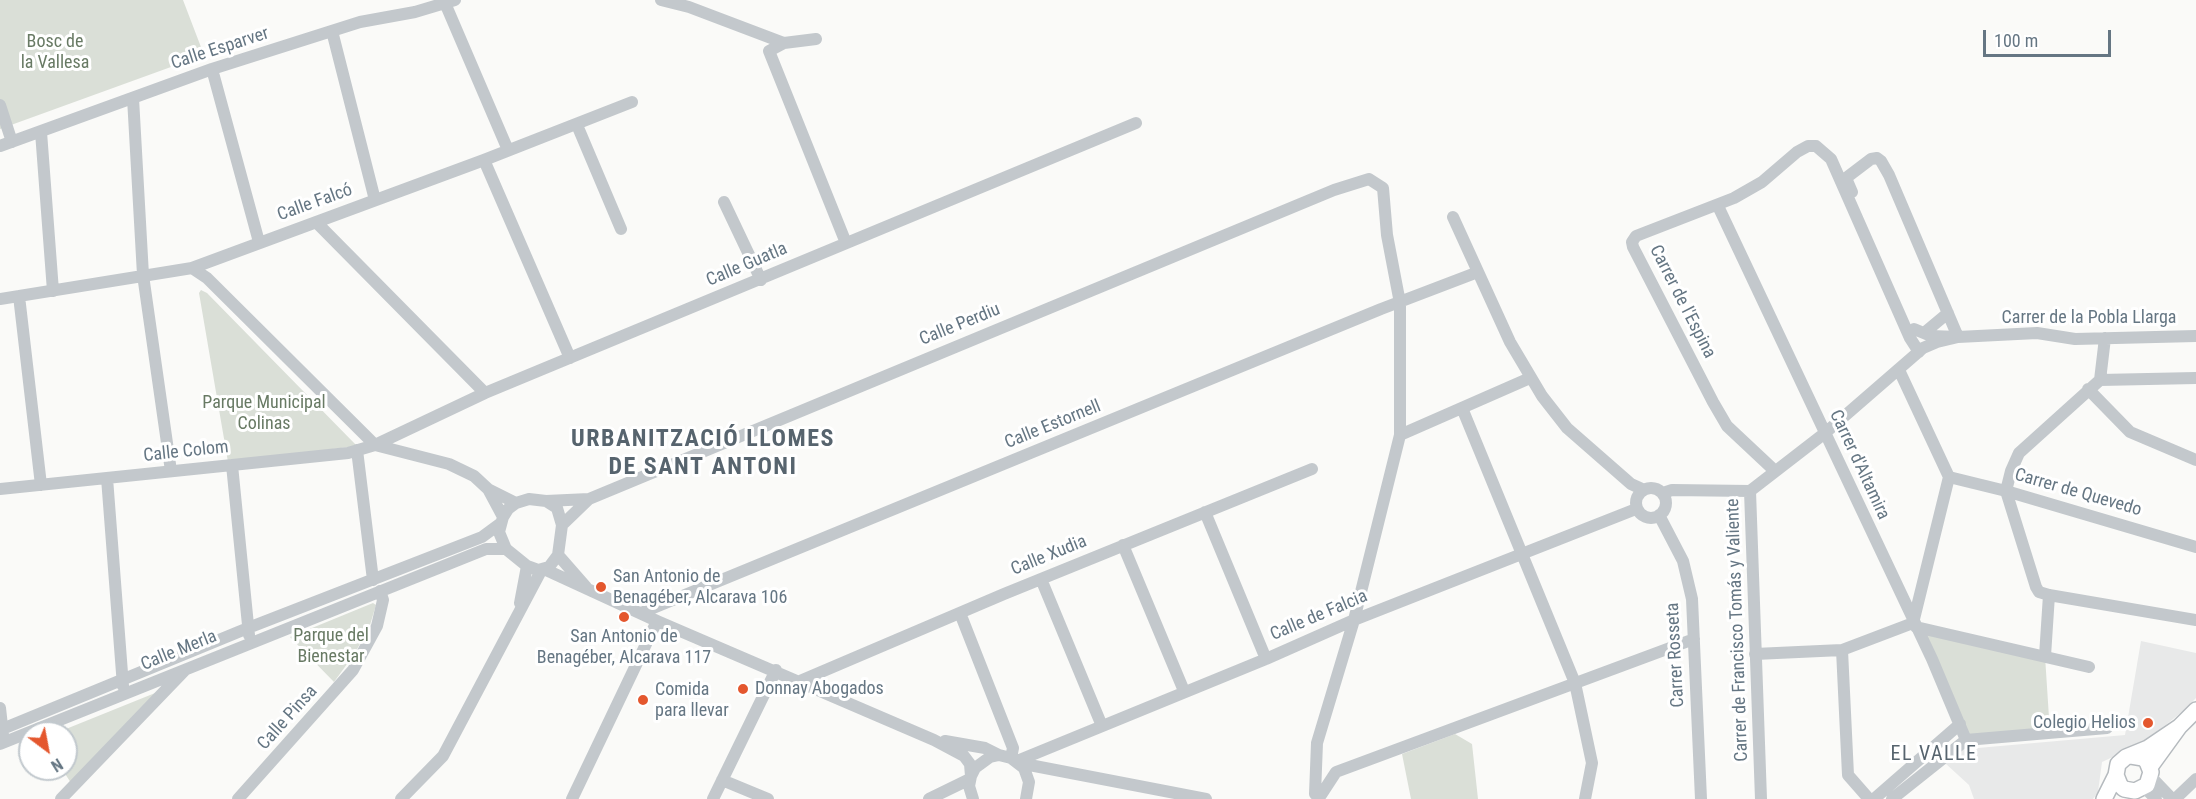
<!DOCTYPE html>
<html>
<head>
<meta charset="utf-8">
<style>
	body { margin:0 }
	#map { position:relative; width:2196px; height:799px; overflow:hidden; background:#fafaf8; font-family:"Roboto Condensed",sans-serif }
	canvas { display:block }
	.north { position:absolute; left:18px; top:721px; width:60px; height:60px; box-sizing:border-box; background:#fff; border:2px solid #c1c8cd; border-radius:50%; rotate:148deg; font-size:16px; font-weight:700; line-height:24px; text-align:center; color:#657683 }
	.north::after { content:''; display:block; margin:auto; width:21px; height:27px; background:#e4572e; clip-path:polygon(50% 0,100% 100%,50% 72%,0 100%) }
	.scale { position:absolute; left:1983px; top:30px; width:128px; height:27px; box-sizing:border-box; border:3px solid #657683; border-top:0; padding-left:8px; font-size:18px; line-height:21px; white-space:nowrap; color:#657683; -webkit-text-stroke:4px #fff; paint-order:stroke }
</style>
</head>
<body>
<div id="map">
<canvas width="2196" height="799"></canvas>
<div class="north">N</div>
<div class="scale">100 m</div>
</div>
<script>
const g = document.querySelector('canvas').getContext('2d');
g.lineJoin = 'round';
function paint(path, color) {
  g.fillStyle = color;
  g.fill(path, 'evenodd');
}
function toPath(rows) {
  const path = new Path2D();
  for (const r of rows) {
    if (r.length === 3) {
      path.moveTo(r[0] + r[2], r[1]);
      path.arc(r[0], r[1], r[2], 0, 2 * Math.PI);
      continue;
    }
    path.moveTo(r[0], r[1]);
    for (let i = 2; i < r.length; i += 2) path.lineTo(r[i], r[i + 1]);
  }
  return path;
}
function stroke(path, color, width, dash) {
  g.strokeStyle = color;
  g.lineWidth = width;
  g.lineCap = dash ? 'butt' : 'round';
  g.setLineDash(dash || []);
  g.stroke(path);
}
function drawText(font, color, halo, rows, align = 'center') {
  g.font = font + ' "Roboto Condensed",sans-serif';
  g.lineWidth = 6;
  g.setLineDash([]);
  g.textBaseline = 'middle';
  g.strokeStyle = halo;
  g.fillStyle = color;
  for (const [text, x, y, turn = 0] of rows) {
    g.save();
    g.translate(x, y);
    g.rotate((+turn || 0) * Math.PI / 180);
    g.textAlign = isNaN(turn) ? turn : align;
    if (halo) g.strokeText(text, 0, 0);
    g.fillText(text, 0, 0);
    g.restore();
  }
}
paint(toPath([
	[2141,641,2196,653,2196,698,2184,710,2145,742,2102,762,2098,792,2093,799,1974,799,1969,785,1946,764,1955,750,2125,735]
]), '#e8e9e9');
paint(toPath([
	[0,0,183,0,204,55,0,129],
	[201,290,207,293,357,446,228,462,199,293],
	[373,603,376,605,370,625,355,653,334,682,290,637],
	[1916,627,2045,656,2050,733,1966,740],
	[165,689,71,783,62,769,66,769,66,733,56,733],
	[1455,734,1472,744,1478,799,1411,799,1402,754]
]), '#dadfd7');
const major = toPath([
	[2131,756,2143,758,2147,762,2151,772,2147,785,2135,791,2124,789,2120,785,2116,775,2118,764,2126,757,2148,748,2179,727],
	[2150,767,2179,727,2196,710],
	[2104,799,2116,775]
]);
stroke(major, '#b5babe', 18);
stroke(toPath([
	[661,0,689,7,784,43],
	[445,3,508,150],
	[332,31,375,200],
	[816,39,784,43,769,51,846,243],
	[212,69,259,242],
	[133,98,143,275,171,471],
	[0,105,12,142],
	[577,125,621,229],
	[41,132,53,291],
	[0,146,212,69,360,22,415,12,455,0],
	[484,160,570,358],
	[1852,192,1846,178,1871,159,1877,158,1881,161,1889,175,1958,337,1931,336,1914,329],
	[724,202,761,280],
	[1718,206,1932,659,1966,740],
	[1453,217,1510,342,1542,396,1567,428,1631,484,1642,489],
	[316,222,485,393],
	[192,268,207,278,375,445],
	[19,296,41,485],
	[0,299,192,268,484,160,632,102],
	[1924,333,1948,313],
	[2105,338,2100,380,2019,453,2011,471,2006,491,2036,587,2039,592,2049,595,2196,620],
	[1899,370,1949,477,1913,623],
	[2100,380,2196,378],
	[2088,389,2130,432,2196,460],
	[1462,408,1575,683,1592,763,1585,799],
	[1400,435,1530,378],
	[375,445,449,464,474,476,488,489],
	[357,450,373,580],
	[232,465,249,635],
	[1775,471,1727,426,1713,402,1633,247,1632,242,1636,236,1734,198,1762,182,1797,152,1808,146,1816,146,1831,159,1910,338,1919,352],
	[1949,477,2006,491,2196,547],
	[107,478,123,686],
	[1651,503,15],
	[0,489,348,453,375,445,485,393,1136,123],
	[1750,491,1825,433,1923,348,1937,342,1958,337,2037,333,2075,339,2196,336],
	[1750,491,1761,799],
	[1663,493,1672,490,1750,491],
	[529,499,546,501,557,508,562,525,558,555,549,567,538,570,527,566,506,549,499,532,503,517,508,509,516,503,529,499],
	[589,499,1334,190,1369,179,1383,188,1387,235,1400,303,1400,435,1354,620,1317,743,1315,794],
	[546,501,589,499,562,525],
	[1205,512,1266,659],
	[1659,515,1683,561,1692,599,1701,799],
	[503,517,488,489,516,503],
	[1123,545,1184,691],
	[558,555,586,587],
	[544,569,657,621,934,740,964,756,970,764,971,776],
	[1041,579,1102,726],
	[520,603,527,566],
	[641,613,1381,309,1478,272],
	[960,613,1013,748,1011,758],
	[1916,627,2089,667],
	[1842,650,1848,775,1869,799],
	[1755,654,1842,650,1913,623],
	[2045,656,2049,595],
	[800,681,1004,594,1312,469],
	[0,708,3,735],
	[0,730,248,628,482,537,501,523],
	[945,741,985,748,999,755],
	[0,744,486,549,506,549],
	[1017,761,1266,659,1354,620,1636,509],
	[1019,763,1206,799],
	[2151,777,2172,799],
	[722,780,768,799],
	[2145,788,2156,799],
	[1321,795,1336,772,1694,639],
	[61,799,185,670],
	[238,799,353,670,377,626,383,600,380,591],
	[401,799,443,756,542,569],
	[572,799,657,621],
	[713,799,776,670],
	[929,799,970,779],
	[973,799,969,786,971,776,975,768,990,757,999,755,1011,758,1024,768,1029,782,1026,799],
	[1874,799,1960,724],
	[1892,799,1966,740,2107,728],
	[2175,799,2196,779]
]), '#c3c8cc', 12);
stroke(major, '#fff', 15);
for (const [x, y, r, color] of [
	[601,587,6,"#e4572e"],
	[624,617,6,"#e4572e"],
	[743,689,6,"#e4572e"],
	[643,700,6,"#e4572e"],
	[2148,723,6,"#e4572e"]
]) {
  const dot = new Path2D();
  dot.arc(x, y, r, 0, 2 * Math.PI);
  g.fillStyle = color;
  g.fill(dot);
  stroke(dot, '#fff', 2);
}
drawText('18px', '#687a64', '#fff', [
	["Bosc de",55,42],
	["la Vallesa",55,63],
	["Parque Municipal",264,403],
	["Colinas",264,424],
	["Parque del",331,636],
	["Bienestar",331,657]
]);
drawText('18px', '#657683', '#fff', [
	["Calle Esparver",220,49,-18],
	["Calle Falcó",315,203,-20],
	["Calle Guatla",747,265,-23],
	["Carrer de l'Espina",1682,302,63],
	["Carrer de la Pobla Llarga",2089,318],
	["Calle Perdiu",960,325,-22],
	["Calle Estornell",1053,425,-22],
	["Calle Colom",186,452,-6],
	["Carrer d'Altamira",1859,465,65],
	["Carrer de Quevedo",2078,493,16],
	["Calle Xudia",1049,556,-22],
	["Calle de Falcia",1319,616,-23],
	["Carrer de Francisco Tomás y Valiente",1738,630,-92],
	["Calle Merla",179,651,-22],
	["Carrer Rosseta",1676,655,-93],
	["Calle Pinsa",288,718,-48]
]);
drawText('18px', '#657683', '#fff', [
	["San Antonio de",613,577],
	["Benagéber, Alcarava 106",613,598],
	["San Antonio de",624,637,"center"],
	["Benagéber, Alcarava 117",624,658,"center"],
	["Donnay Abogados",755,689],
	["Comida",655,690],
	["para llevar",655,711],
	["Colegio Helios",2136,723,"right"]
], 'left');
g.letterSpacing = '1.5px';
drawText('20px', '#57646e', '#fff', [
	["EL VALLE",1934,755]
]);
g.letterSpacing = '0px';
g.letterSpacing = '1.5px';
drawText('bold 24px', '#57646e', '#fff', [
	["URBANITZACIÓ LLOMES",703,440],
	["DE SANT ANTONI",703,468]
]);
g.letterSpacing = '0px';
</script>
</body>
</html>
